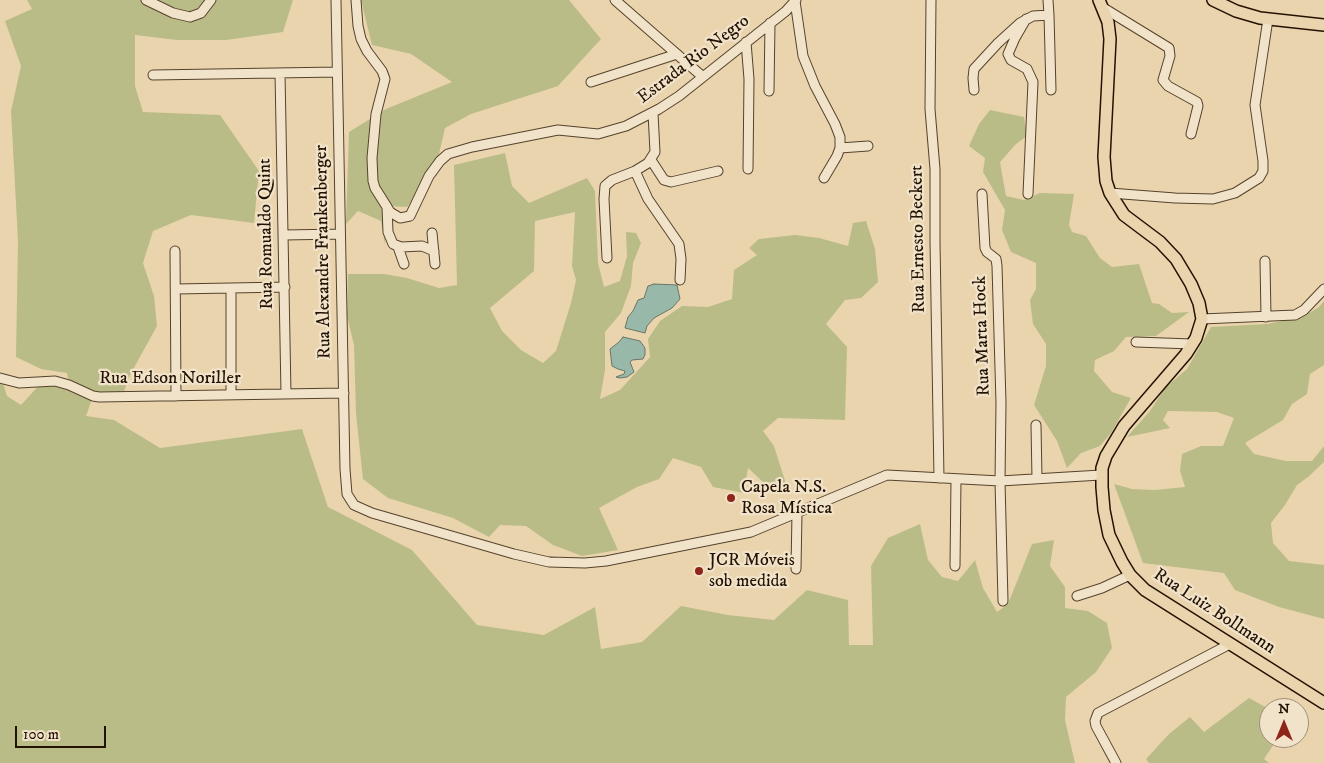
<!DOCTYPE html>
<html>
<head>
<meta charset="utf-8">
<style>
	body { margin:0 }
	#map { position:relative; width:1324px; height:763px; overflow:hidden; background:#ead4ae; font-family:"IM FELL DW Pica",serif }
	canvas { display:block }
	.north { position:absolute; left:1259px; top:698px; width:50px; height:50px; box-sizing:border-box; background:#f1e3ca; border:1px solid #9f8f7a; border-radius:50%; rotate:0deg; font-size:14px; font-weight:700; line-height:20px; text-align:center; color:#231201 }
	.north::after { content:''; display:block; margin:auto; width:18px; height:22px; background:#8f2418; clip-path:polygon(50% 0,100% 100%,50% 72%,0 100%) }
	.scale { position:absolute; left:15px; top:726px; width:91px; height:22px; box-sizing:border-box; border:2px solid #231201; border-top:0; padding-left:6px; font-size:15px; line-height:18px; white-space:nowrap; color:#231201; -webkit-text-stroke:4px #f1e3ca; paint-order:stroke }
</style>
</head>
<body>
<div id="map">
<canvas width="1324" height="763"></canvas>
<div class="north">N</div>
<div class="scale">100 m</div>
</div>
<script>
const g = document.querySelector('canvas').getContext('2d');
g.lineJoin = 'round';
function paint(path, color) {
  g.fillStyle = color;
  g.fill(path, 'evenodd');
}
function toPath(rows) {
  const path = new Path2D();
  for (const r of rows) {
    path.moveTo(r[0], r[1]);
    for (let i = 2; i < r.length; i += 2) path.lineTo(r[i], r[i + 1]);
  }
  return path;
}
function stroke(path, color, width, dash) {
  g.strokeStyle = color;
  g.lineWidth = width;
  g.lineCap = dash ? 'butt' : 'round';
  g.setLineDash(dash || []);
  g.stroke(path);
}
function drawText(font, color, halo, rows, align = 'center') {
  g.font = font + ' "IM FELL DW Pica",serif';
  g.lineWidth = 4.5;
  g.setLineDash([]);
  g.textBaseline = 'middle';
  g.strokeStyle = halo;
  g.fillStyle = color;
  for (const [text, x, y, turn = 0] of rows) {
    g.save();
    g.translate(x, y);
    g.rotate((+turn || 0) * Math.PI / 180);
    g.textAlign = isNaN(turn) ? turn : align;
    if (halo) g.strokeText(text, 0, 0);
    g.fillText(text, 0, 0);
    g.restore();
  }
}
paint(toPath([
	[27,0,293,0,283,32,226,40,177,40,135,35,135,86,143,112,220,115,259,171,254,223,191,215,153,231,143,263,154,296,157,326,130,375,122,397,93,396,86,416,114,420,160,448,302,429,328,507,412,550,477,625,544,635,595,607,601,649,642,642,681,606,728,615,774,620,807,590,848,600,849,645,873,645,871,566,888,538,920,524,928,560,942,577,958,581,975,560,983,588,997,612,1008,604,1032,544,1054,540,1050,566,1065,587,1065,608,1088,611,1107,623,1112,648,1096,672,1066,697,1065,720,1075,763,0,763,0,378,2,380,7,396,21,405,42,382,69,385,67,373,41,369,16,357,18,241,11,111,21,66,5,21,32,9],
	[361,0,569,0,601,39,558,86,471,114,445,128,439,154,425,182,407,207,386,206,385,245,381,221,358,211,346,224,349,132,386,109,452,82,411,54,372,45],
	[990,110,1024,117,1027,136,1016,144,1000,162,1006,196,1024,200,1040,193,1074,194,1069,225,1072,232,1086,236,1100,258,1112,267,1139,264,1152,303,1159,304,1172,313,1189,312,1156,336,1126,337,1114,351,1095,360,1094,371,1112,392,1131,398,1111,433,1100,446,1081,453,1067,468,1057,441,1034,405,1046,366,1046,344,1033,324,1030,300,1036,289,1036,263,1011,252,1002,230,1005,210,983,172,985,158,969,146,979,124],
	[505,153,512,186,529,203,587,178,595,191,598,263,604,287,620,281,627,256,626,232,636,233,641,243,633,263,631,286,621,313,605,332,605,370,600,399,620,390,650,357,648,339,660,321,682,306,708,307,732,299,734,270,757,255,749,248,759,239,795,235,819,238,848,246,853,223,866,221,875,249,878,282,861,298,845,300,826,324,847,347,845,420,778,418,763,431,774,446,786,484,763,482,748,468,744,493,713,487,701,467,673,458,659,479,637,487,599,508,618,550,582,556,553,545,526,526,500,525,489,537,453,518,388,498,363,479,356,414,354,345,347,316,348,274,384,274,407,278,439,288,457,285,454,165],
	[575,212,572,266,576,280,571,303,556,351,543,363,521,350,502,331,490,308,534,271,535,221],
	[1324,301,1324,365,1310,374,1307,394,1292,404,1283,420,1245,443,1254,454,1286,461,1312,461,1324,446,1324,462,1308,477,1297,485,1285,505,1271,523,1273,543,1289,561,1324,565,1324,619,1279,607,1235,590,1224,573,1143,563,1114,484,1132,489,1155,490,1185,487,1180,471,1182,454,1201,446,1223,446,1234,418,1217,412,1168,411,1163,420,1170,428,1127,437,1150,411,1165,388,1187,369,1211,327,1267,324,1287,320,1304,316,1319,307],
	[1249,698,1269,709,1269,738,1278,738,1264,759,1269,763,1149,763,1146,759,1169,734,1190,717,1204,732]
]), '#babc88');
const water = toPath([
	[654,284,677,285,680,299,672,308,654,318,647,326,645,333,625,328,628,317,633,311,638,300,644,298,648,286,654,284],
	[623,337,640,341,645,348,645,355,643,359,632,360,630,362,634,372,627,377,620,378,616,377,624,374,625,371,618,369,612,366,610,349,619,342,623,337]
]);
paint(water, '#98b8a9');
stroke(water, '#697666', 1);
const minor = toPath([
	[146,0,173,13,190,17,201,13,211,0],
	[336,0,345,469,347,494,354,505,372,513,514,554,549,562,585,563,606,561,751,532,887,475,1000,481,1101,475],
	[356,0,358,26,361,39,367,51,382,71,385,79,376,114,372,158,373,181,375,188,387,207,390,212,400,218,410,216,429,176,440,161,448,154,472,147,558,130,598,134,626,126,659,109,679,96,786,11,796,0],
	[615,0,703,77],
	[931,0,930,109,935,169,935,242,939,478],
	[795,1,803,56,815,86,835,124,840,137,840,148,837,156,824,178],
	[1102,7,1169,48,1170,56,1163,80,1168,86,1197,102,1198,106,1191,134],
	[1049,15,1051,90],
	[1026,19,1015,38,1008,54,1011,60,1027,69,1033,82,1028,194],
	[746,42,749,79,748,169],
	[280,73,286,394],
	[153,75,337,72],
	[591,82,677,54],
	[974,90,973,78,974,69,998,43,1020,23,1033,16,1049,15,1048,0],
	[769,91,770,23],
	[653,113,655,152,648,163,635,171,648,199,679,244,681,259,680,280],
	[840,148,868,146],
	[651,160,664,180,671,182,718,171],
	[1110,193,1175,198,1213,199,1235,193,1259,178,1263,171,1263,161,1255,105,1268,19],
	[982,194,985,248,987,252,996,259,997,266,1001,403,1000,481,1003,601],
	[387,207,388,232,393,244,401,247,422,246,434,251],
	[432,233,435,264],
	[284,235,340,234],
	[398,247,404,264],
	[175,251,176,396],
	[607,258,604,199,605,186,612,180,635,171],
	[1265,261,1266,317],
	[231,288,231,395],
	[176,289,285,287],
	[1202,319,1295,315,1304,310,1324,289],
	[1136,342,1192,344],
	[0,378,19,383,55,381,69,385,93,396,99,397,344,393],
	[1036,425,1037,479],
	[955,566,956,479],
	[796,569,797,513],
	[1077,596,1102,588,1130,575],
	[1116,763,1096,726,1095,721,1098,713,1230,644]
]);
const major = toPath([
	[1099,0,1108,22,1110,39,1104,157,1106,181,1110,193,1124,215,1160,242,1176,259,1191,284,1199,303,1202,319,1196,338,1186,354,1124,426,1106,456,1102,468,1102,487,1104,510,1109,535,1122,562,1130,575,1145,590,1324,703],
	[1213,0,1236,11,1260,18,1324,25]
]);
stroke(minor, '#55422c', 11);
stroke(major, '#231201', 14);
stroke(minor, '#f1e3ca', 9);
stroke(major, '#ead4ae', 11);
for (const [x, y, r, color] of [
	[731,498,5,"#8f2418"],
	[699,571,5,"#8f2418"]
]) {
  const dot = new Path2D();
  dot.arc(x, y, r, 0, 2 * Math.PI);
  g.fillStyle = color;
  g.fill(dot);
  stroke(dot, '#f1e3ca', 2);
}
drawText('18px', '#231201', '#f1e3ca', [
	["Estrada Rio Negro",694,60,-37],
	["Rua Romualdo Quint",267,234,-91],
	["Rua Ernesto Beckert",919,239,-91],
	["Rua Alexandre Frankenberger",324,252,-91],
	["Rua Marta Hock",983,336,-92],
	["Rua Edson Noriller",170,379],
	["Rua Luiz Bollmann",1214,612,33]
]);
drawText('18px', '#231201', '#f1e3ca', [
	["Capela N.S.",741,488],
	["Rosa Mística",741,509],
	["JCR Móveis",709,561],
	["sob medida",709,582]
], 'left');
</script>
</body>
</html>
